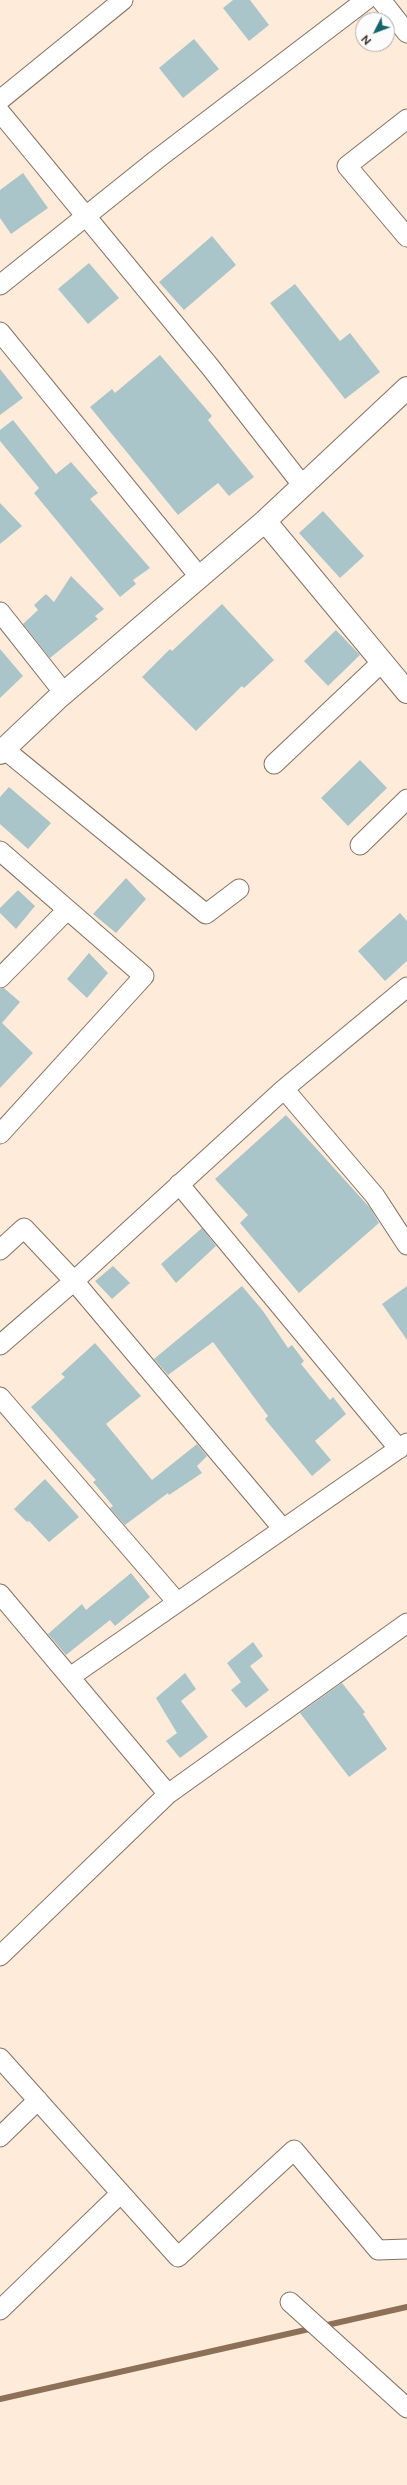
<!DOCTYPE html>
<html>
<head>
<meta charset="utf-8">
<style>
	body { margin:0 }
	#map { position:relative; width:407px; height:2485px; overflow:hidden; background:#ffebda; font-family:Raleway,sans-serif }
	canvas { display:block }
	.north { position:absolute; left:355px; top:12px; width:40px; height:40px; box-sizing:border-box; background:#fcfcfc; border:1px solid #adaaa7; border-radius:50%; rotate:228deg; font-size:11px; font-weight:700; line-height:16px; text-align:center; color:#362e28 }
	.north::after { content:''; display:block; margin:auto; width:14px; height:18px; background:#16636c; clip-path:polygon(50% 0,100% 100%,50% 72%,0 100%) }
</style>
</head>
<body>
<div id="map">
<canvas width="407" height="2485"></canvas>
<div class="north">N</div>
</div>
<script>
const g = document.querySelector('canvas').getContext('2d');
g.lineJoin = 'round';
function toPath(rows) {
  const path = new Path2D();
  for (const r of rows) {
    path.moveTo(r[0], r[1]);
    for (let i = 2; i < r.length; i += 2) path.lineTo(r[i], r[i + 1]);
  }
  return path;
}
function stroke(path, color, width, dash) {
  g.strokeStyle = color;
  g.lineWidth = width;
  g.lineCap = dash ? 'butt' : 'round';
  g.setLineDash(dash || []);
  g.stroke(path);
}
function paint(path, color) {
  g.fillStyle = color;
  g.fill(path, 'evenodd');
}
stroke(toPath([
	[0,2399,407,2307]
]), '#8d7058', 6);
paint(toPath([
	[233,0,250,0,269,25,249,41,223,8],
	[194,39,219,69,183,98,159,68],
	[23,173,48,208,11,234,0,218,0,190],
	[212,236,236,265,184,310,159,282],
	[89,263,119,298,88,324,58,289],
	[295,284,340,341,350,333,380,372,345,399,270,303],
	[160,355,212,416,208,420,254,477,229,496,218,483,178,515,90,407,112,389,115,393],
	[0,369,23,398,0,415],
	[13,420,56,474,71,462,98,493,90,499,150,568,133,580,136,584,120,597,34,493,39,488,0,441,0,430],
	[0,503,22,526,0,544],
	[323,511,364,556,340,578,299,533],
	[71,576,104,609,95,616,98,619,50,658,23,624,38,610,34,605,46,594,54,602],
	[222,604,274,660,244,688,242,686,196,731,142,677,170,649,172,651],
	[336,630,360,655,328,686,304,661],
	[0,649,23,676,0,698],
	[360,760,387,788,348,826,321,798],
	[9,787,51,823,28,849,0,824,0,797],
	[126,878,146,899,116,933,93,914],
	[18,890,35,906,16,929,0,913,0,908],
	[400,913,407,921,407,961,385,981,358,951],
	[89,953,108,973,87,998,67,979],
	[4,988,20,1002,2,1023,33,1053,0,1088,0,989],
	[286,1115,371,1209,379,1223,299,1293,240,1223,248,1215,215,1179],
	[202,1228,216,1246,176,1283,161,1264],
	[113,1266,130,1283,112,1299,95,1281],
	[242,1286,263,1311,288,1348,292,1345,304,1361,301,1364,330,1400,333,1397,346,1414,315,1441,331,1460,312,1476,265,1419,268,1416,213,1342,168,1375,154,1359],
	[407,1286,407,1340,382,1304],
	[95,1343,141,1396,106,1424,152,1480,197,1444,207,1456,197,1466,202,1473,169,1495,168,1493,125,1525,110,1508,113,1506,93,1482,96,1480,31,1407,65,1377,61,1374],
	[45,1479,79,1517,49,1542,29,1521,27,1522,14,1509],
	[131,1573,150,1597,115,1626,110,1620,66,1655,48,1634,82,1604,86,1610],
	[253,1642,263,1656,250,1666,269,1690,246,1708,231,1690,241,1682,227,1663],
	[185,1673,196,1689,181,1701,208,1737,180,1758,166,1741,177,1733,156,1698],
	[342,1683,365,1712,363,1714,387,1749,349,1777,300,1713]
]), '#a9c5c9');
const street = toPath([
	[381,0,407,33],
	[0,100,123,0],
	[0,112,211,368,303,486],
	[407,119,347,166,407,237],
	[0,285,156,160,366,0],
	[0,332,198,575],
	[0,612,64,693],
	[4,749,206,914,239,889],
	[274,764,382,662],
	[360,845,407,799],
	[0,851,144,976,0,1134],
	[0,978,67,910],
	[284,1089,375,1196,407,1245],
	[179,1184,399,1449],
	[0,1250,24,1228,74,1281,283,1529],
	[0,1345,74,1281,284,1089,407,987],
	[0,1397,177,1602],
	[0,1594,168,1794],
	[70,1677,407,1443],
	[0,1956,168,1794,407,1623],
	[0,2058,178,2257,294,2150,378,2250,407,2249],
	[0,2137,38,2100],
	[290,2302,407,2408],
	[0,2310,121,2193]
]);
const secondary = toPath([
	[265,521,407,692],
	[0,753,57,699,265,521,407,388]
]);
stroke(street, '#837263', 21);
stroke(secondary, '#837263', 24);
stroke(street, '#fff', 19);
stroke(secondary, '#fff', 22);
</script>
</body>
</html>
